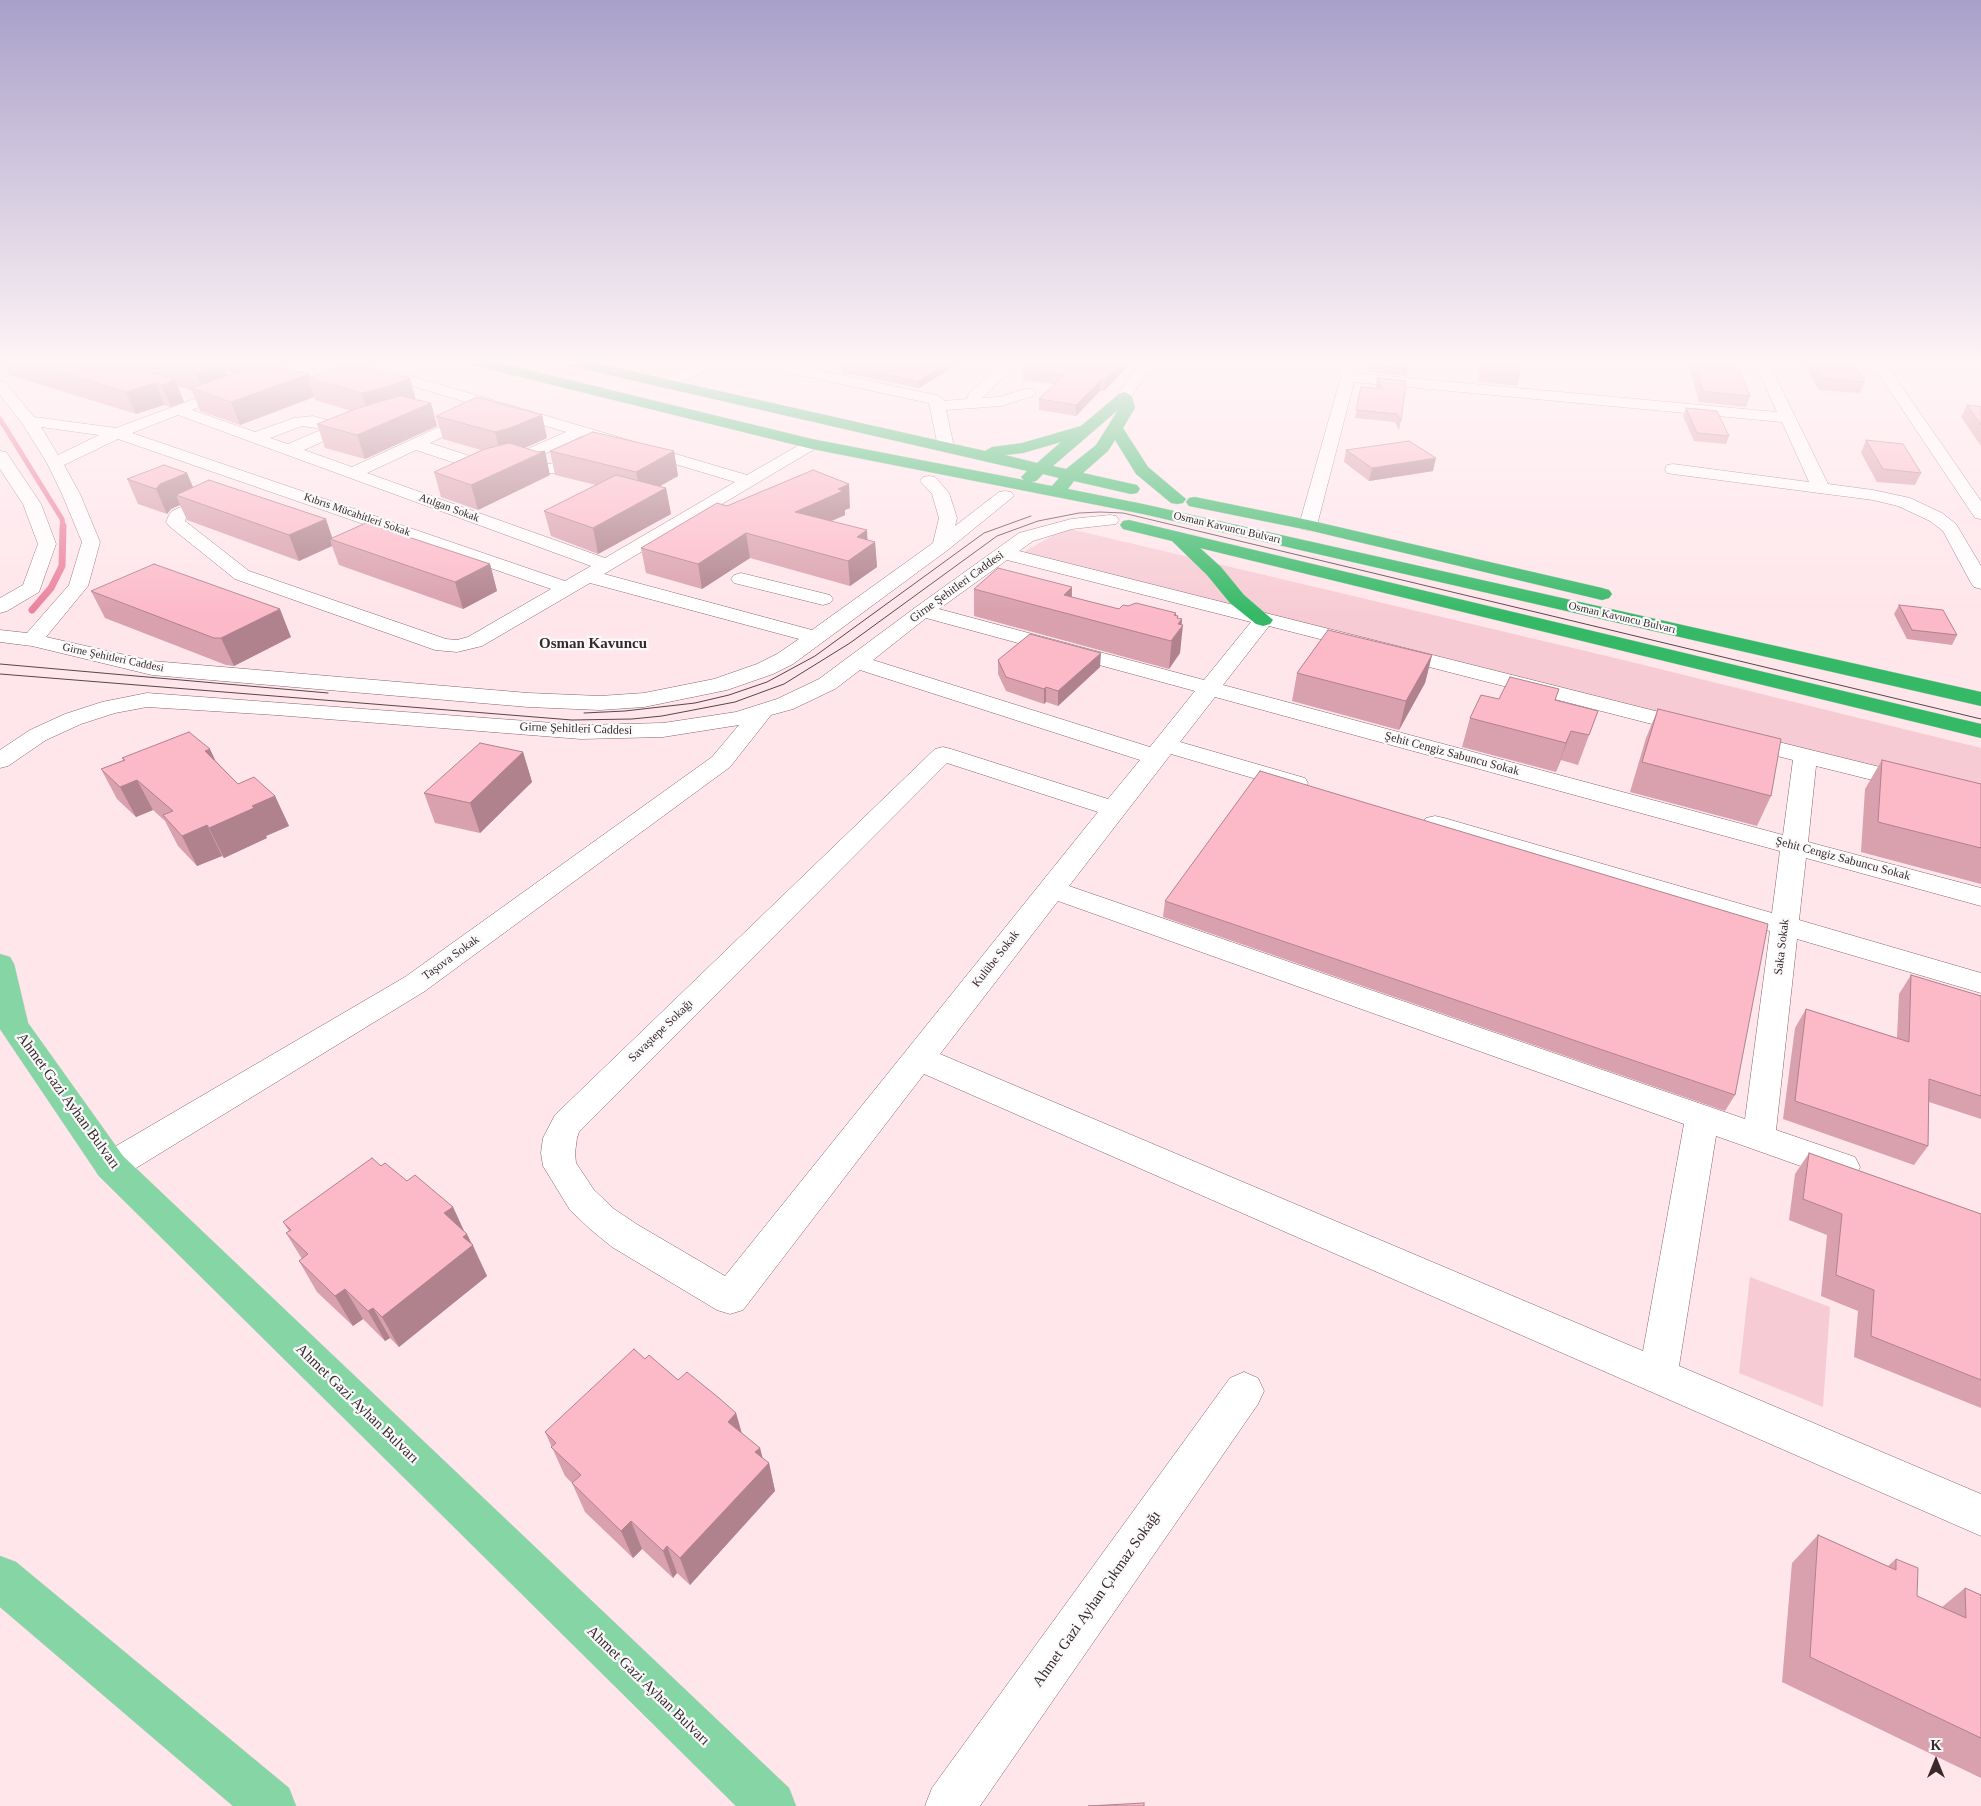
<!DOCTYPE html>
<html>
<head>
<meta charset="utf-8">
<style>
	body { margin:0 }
	#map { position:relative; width:1981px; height:1806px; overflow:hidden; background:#ffe6eb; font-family:Georgia,serif }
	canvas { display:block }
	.north { position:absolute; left:1911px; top:1736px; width:50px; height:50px; -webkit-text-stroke:4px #fafafa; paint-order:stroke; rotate:0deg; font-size:14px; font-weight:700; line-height:20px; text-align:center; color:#39292d }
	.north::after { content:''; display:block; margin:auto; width:18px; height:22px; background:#39292d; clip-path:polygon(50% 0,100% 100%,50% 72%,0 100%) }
</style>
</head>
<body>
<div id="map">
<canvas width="1981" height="1806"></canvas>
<div class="north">K</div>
</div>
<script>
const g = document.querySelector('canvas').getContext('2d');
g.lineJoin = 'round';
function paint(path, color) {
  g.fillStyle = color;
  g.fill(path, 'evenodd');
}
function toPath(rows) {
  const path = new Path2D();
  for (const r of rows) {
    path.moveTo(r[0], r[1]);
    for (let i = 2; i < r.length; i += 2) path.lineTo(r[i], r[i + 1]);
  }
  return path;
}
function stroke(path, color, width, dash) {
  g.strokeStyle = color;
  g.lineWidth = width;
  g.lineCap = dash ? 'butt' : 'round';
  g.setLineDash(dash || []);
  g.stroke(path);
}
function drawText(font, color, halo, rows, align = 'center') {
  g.font = font + ' Georgia,serif';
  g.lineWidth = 4.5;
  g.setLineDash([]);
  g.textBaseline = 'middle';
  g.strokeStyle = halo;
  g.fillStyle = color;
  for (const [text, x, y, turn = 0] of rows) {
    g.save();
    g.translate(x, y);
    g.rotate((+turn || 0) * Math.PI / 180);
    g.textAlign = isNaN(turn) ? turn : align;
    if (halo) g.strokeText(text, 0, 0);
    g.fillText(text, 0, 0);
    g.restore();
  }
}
paint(toPath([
	[1066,528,1611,657,1981,748,1981,797,1022,553],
	[1750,1277,1830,1307,1823,1407,1739,1373]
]), '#f7cbd4');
stroke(toPath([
	[0,419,62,519,63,527]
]), '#ea829d', 5);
stroke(toPath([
	[32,610,51,588,62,566,63,526]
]), '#ea829d', 7);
const minor = toPath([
	[304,361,326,361,324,364,263,385,253,385,251,382,253,379,304,361],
	[337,361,360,361,747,475,806,441,818,441,820,444,818,447,604,574,812,630,933,543,939,518,932,494,920,481,923,477,929,476,935,477,949,493,957,518,955,526,999,492,1005,491,1011,492,1014,496,949,549,793,664,773,674,727,690,644,707,600,710,528,707,152,675,32,646,0,642,0,630,27,633,69,585,82,542,62,494,47,463,22,423,0,395,0,381,5,382,34,417,116,428,194,399,199,401,202,404,199,407,192,410,255,432,294,418,313,416,341,424,343,427,333,437,304,450,352,467,452,421,464,421,466,424,464,427,430,443,491,463,493,467,491,471,479,471,416,450,367,473,605,558,735,482,582,436,532,460,550,464,587,449,593,450,595,454,593,458,559,473,538,473,515,466,513,462,514,458,516,454,566,432,339,364,337,361],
	[178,415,249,441,591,566,565,581,132,433,178,415],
	[302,426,323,429,288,444,270,438,302,426],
	[41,427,99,435,58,455,41,427],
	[118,439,551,589,468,637,457,640,446,639,249,571,185,521,186,518,222,502,225,498,222,494,216,493,210,494,172,511,169,515,166,522,169,526,235,579,435,650,457,652,482,646,590,583,799,639,777,654,757,664,714,679,644,693,600,696,528,693,152,661,46,637,88,586,100,542,80,494,64,465,118,439],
	[704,361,723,361,721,364,671,387,666,388,661,387,659,384,661,381,704,361],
	[746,361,774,361,936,395,941,397,944,401,967,399,969,393,1005,361,1021,361,982,398,1000,397,1028,388,1033,390,1036,393,1033,396,1001,406,946,410,954,447,952,450,946,452,940,450,938,447,929,403,753,365,746,361],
	[1141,361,1155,361,1129,400,1119,400,1116,397,1141,361],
	[1336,361,1350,361,1354,373,1777,412,1754,361,1768,361,1828,484,1873,490,1910,498,1942,513,1956,524,1981,566,1981,589,1974,587,1971,583,1943,531,1930,521,1898,506,1873,500,1673,474,1667,473,1665,469,1667,465,1673,464,1809,482,1782,422,1354,382,1317,525,1314,529,1308,530,1302,529,1299,525,1341,377,1336,361],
	[1870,361,1884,361,1981,501,1981,519,1975,518,1870,361],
	[0,451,6,452,41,504,56,544,39,592,7,611,0,613,0,598,23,585,38,544,23,504,0,469,0,451],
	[1110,515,1116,516,1119,520,1116,524,1072,529,1033,541,1019,551,1699,722,1703,727,1699,732,1691,734,1269,626,1223,685,1783,835,1793,760,1734,745,1730,740,1734,735,1742,733,1981,792,1981,807,1816,766,1808,842,1981,888,1981,906,1806,858,1799,920,1981,973,1981,993,1797,939,1776,1130,1855,1157,1860,1167,1855,1177,1843,1181,1716,1136,1679,1366,1981,1494,1981,1536,924,1074,743,1310,730,1314,717,1310,612,1247,590,1229,570,1210,543,1166,541,1153,543,1138,555,1115,935,749,943,747,951,749,1108,799,1140,760,860,670,835,689,793,709,771,715,730,767,425,991,123,1176,111,1180,99,1176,94,1166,99,1156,405,977,712,757,739,725,663,737,581,739,276,715,147,707,115,713,81,724,46,740,8,766,0,768,0,750,30,730,65,714,102,702,147,693,581,725,663,723,736,712,777,699,819,679,916,607,1019,533,1071,519,1110,515],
	[1007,560,1251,622,1204,680,939,609,1007,560],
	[926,618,1195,691,1150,747,873,660,926,618],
	[1215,697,1780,851,1772,913,1444,818,1435,816,1426,818,1422,824,1426,830,1770,931,1745,1119,1069,886,1171,754,1287,788,1296,790,1305,788,1308,783,1305,778,1180,742,1215,697],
	[947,763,1098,812,725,1276,638,1225,614,1209,594,1190,576,1163,575,1153,577,1138,579,1132,947,763],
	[1058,901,1684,1124,1643,1351,940,1054,1058,901],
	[741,573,830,595,833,599,830,603,823,605,734,583,731,579,734,575,741,573],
	[1244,1372,1258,1378,1264,1391,1258,1404,980,1806,925,1806,932,1788,1230,1378,1244,1372]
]);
const major = toPath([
	[0,954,10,957,14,964,28,1023,123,1156,789,1788,796,1806,736,1806,99,1176,0,1029,0,954],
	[0,1556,16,1562,289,1788,296,1806,233,1806,0,1607,0,1556]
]);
const highway = toPath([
	[466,361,491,361,812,439,1024,480,1021,477,1027,471,566,365,559,361,586,361,985,451,992,447,1022,443,1081,426,1119,394,1124,392,1129,394,1132,397,1135,408,1123,428,1148,467,1186,499,1183,503,1177,504,1171,503,1136,474,1115,440,1108,451,1083,473,1137,485,1140,489,1137,493,1131,494,1074,481,1068,489,1143,504,1981,692,1981,706,1143,514,812,449,468,364,466,361],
	[1118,410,1096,445,1066,469,1053,466,1118,410],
	[1061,442,1037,463,1005,455,1023,453,1061,442],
	[1043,474,1059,478,1052,486,1031,482,1036,481,1043,474],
	[1195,497,1308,520,1602,588,1609,590,1612,594,1609,598,1602,600,1308,530,1189,506,1186,502,1189,498,1195,497],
	[1129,520,1981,724,1981,738,1200,548,1221,567,1244,595,1273,620,1270,624,1263,626,1256,624,1230,603,1207,575,1172,541,1123,529,1120,525,1123,521,1129,520]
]);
stroke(minor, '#88646c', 1);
stroke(major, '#d3d0d1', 1);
stroke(highway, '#d3d0d1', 1);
paint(minor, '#fff');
paint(major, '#86d5a4');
paint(highway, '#36b967');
stroke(toPath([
	[0,664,328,693],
	[0,674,572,720,632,719,662,716,735,702,784,684,850,643,997,536,1038,521,1079,513,1100,512,1123,513,1981,719],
	[584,713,625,711,695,703,729,695,767,682,815,656,984,533,1031,516]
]), '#574549', 1);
paint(toPath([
	[2,361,285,361,273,365,310,377,431,403,437,426,365,459,325,448,317,424,351,411,315,400,314,397,240,425,200,411,192,391,178,386,184,402,171,407,164,405,136,414,9,375],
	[225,371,234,373,227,375],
	[848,361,963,361,919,388,841,372,840,365],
	[1032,361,1133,361,1104,391,1100,391,1076,416,1039,410,1039,399,1055,384,1023,380,1023,369],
	[1367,361,1409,361,1407,376,1369,372,1366,367],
	[1478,361,1519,361,1520,374,1517,386,1479,382],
	[1688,361,1735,361,1750,396,1746,407,1699,402],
	[1801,361,1851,361,1865,382,1860,393,1819,390],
	[1377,378,1401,421,1399,430,1395,422,1355,418,1361,387,1377,388,1376,386],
	[1967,405,1981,407,1981,446,1961,417],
	[1686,408,1729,436,1726,444,1694,441,1683,416],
	[542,415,547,438,525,448,550,475,478,510,441,497,434,472,481,450,443,439,436,416],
	[1866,440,1921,473,1915,485,1877,482,1861,453],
	[1346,450,1433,471,1369,481,1344,462],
	[550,451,674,451,678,476,659,486,666,488,671,514,598,554,551,536,544,511,596,485,555,475],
	[187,473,193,487,332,538,490,564,497,591,463,609,339,565,332,546,299,561,187,520,180,505,171,509,167,514,138,504,127,479],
	[727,506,850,508,845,510,845,515,831,521,867,530,867,540,875,542,877,567,850,586,750,558,702,589,646,573,641,548],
	[1072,587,1072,597,1119,609,1176,613,1176,616,1178,619,1182,619,1180,653,1169,669,974,616,974,589],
	[91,591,291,637,234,666,226,665,105,618],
	[1899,605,1957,635,1952,645,1907,639,1894,614],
	[1432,655,1425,683,1399,730,1292,701,1297,673],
	[998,660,1100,667,1058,706,1046,702,1044,704,1006,691,998,674],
	[1559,689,1555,700,1598,711,1578,765,1561,760,1556,772,1462,747,1470,718,1499,699],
	[1658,709,1771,796,1757,826,1630,792,1646,738],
	[523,752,532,782,480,833,435,823,424,793],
	[122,758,216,761,238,784,275,796,289,826,266,836,267,838,224,858,222,856,197,866,178,846,165,821,153,810,136,817,117,799,101,769,124,760],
	[1882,760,1981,784,1981,884,1861,852,1865,789],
	[1165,901,1735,1095,1725,1111,1163,917],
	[1911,975,1981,996,1981,1119,1929,1102,1928,1146,1914,1165,1783,1119,1795,1028,1806,1009,1897,1038,1899,994],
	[1809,1153,1981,1214,1981,1408,1854,1357,1858,1311,1821,1296,1827,1235,1789,1220,1795,1174],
	[381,1166,407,1181,453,1207,463,1230,473,1245,487,1276,399,1347,390,1338,385,1341,363,1319,353,1326,317,1292,299,1261,302,1259,286,1233,289,1231,283,1222],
	[645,1359,678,1380,736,1413,742,1433,760,1448,762,1458,769,1463,775,1491,690,1585,677,1573,673,1578,642,1549,633,1558,585,1512,572,1483,565,1476,545,1432],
	[1818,1535,1888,1566,1896,1559,1917,1596,1942,1607,1965,1588,1981,1595,1981,1778,1782,1682,1792,1563]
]), '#d9a0ad');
paint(toPath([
	[237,361,285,361,243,376],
	[952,361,963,361,919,388,918,381],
	[1123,361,1133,361,1104,391,1105,380],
	[223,364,231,385,204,393,196,373],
	[309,374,310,378,308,378,314,397,240,425,231,402],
	[410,378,416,400,369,416,362,393],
	[175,380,184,402,171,407,162,385],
	[1101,380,1100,391,1076,416,1076,405],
	[155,383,164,405,136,414,126,392],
	[431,403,437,426,365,459,357,435],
	[542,415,547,438,515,452,501,456,495,432],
	[545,451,550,475,478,510,471,485],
	[674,451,678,476,641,497,636,472],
	[1436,458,1433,471,1369,481,1372,468],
	[187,473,197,497,176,495,180,505,171,509,167,514,156,489,160,484],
	[849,484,850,508,845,510,845,515,798,536,795,512,838,489],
	[666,488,671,514,598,554,593,528],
	[326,519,333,540,330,539,332,546,299,561,289,535],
	[867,530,868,547,875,542,877,567,850,586,848,561,857,537],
	[746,533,750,558,702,589,698,564],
	[490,564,497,591,463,609,455,582],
	[1072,587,1071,614,1064,595],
	[280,609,291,637,234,666,221,638],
	[1176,613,1174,638,1177,618,1178,616,1177,634,1178,624,1182,619,1181,628,1183,625,1180,653,1169,669,1174,615],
	[1101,653,1100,667,1058,706,1058,691],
	[1432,655,1425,683,1399,730,1406,701],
	[1046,687,1046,702,1044,704,1044,689],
	[1571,731,1556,772,1566,743],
	[210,749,224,779,205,751],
	[523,752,532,782,480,833,470,803],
	[137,780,153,810,136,817,120,787],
	[275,796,289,826,266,836,267,838,224,858,209,828,252,806],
	[207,825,222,856,197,866,182,836],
	[453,1207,466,1235,467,1234,487,1276,399,1347,382,1317,444,1213],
	[345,1289,363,1319,353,1326,335,1296],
	[373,1308,390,1338,385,1341,368,1311],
	[736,1413,744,1442,728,1422],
	[760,1448,765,1467,769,1463,775,1491,690,1585,680,1558,755,1452],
	[631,1521,642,1549,633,1558,621,1531],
	[667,1546,677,1573,673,1578,663,1551]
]), '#b0828d');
const building = toPath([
	[24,361,116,361,175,380,162,385,155,383,126,392,24,361],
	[158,361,213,361,223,364,196,373,158,361],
	[848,361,952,361,918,381,840,365,848,361],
	[1032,361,1123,361,1105,380,1101,380,1076,405,1039,399,1064,375,1023,369,1032,361],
	[1368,361,1409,361,1409,362,1408,368,1370,365,1368,361],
	[1481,361,1519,361,1520,374,1481,371,1481,361],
	[1695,361,1735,361,1750,396,1703,391,1695,361],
	[1813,361,1851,361,1865,382,1824,378,1813,361],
	[353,362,410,378,394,385,362,393,308,378,353,362],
	[264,363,309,374,231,402,191,388,264,363],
	[1377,378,1406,381,1401,421,1397,414,1356,410,1361,387,1383,389,1377,378],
	[400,396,431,403,357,435,317,424,358,408,400,396],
	[477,397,542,415,510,428,495,432,436,416,477,397],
	[1967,405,1981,407,1981,425,1967,405],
	[1686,408,1717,411,1729,436,1697,433,1686,408],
	[593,432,674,451,636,472,550,451,593,432],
	[1866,440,1903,444,1921,473,1883,469,1866,440],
	[1409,441,1436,458,1372,468,1346,450,1409,441],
	[509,443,538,452,545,451,471,485,434,472,485,449,509,443],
	[164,465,187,473,160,484,156,489,127,479,164,465],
	[813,470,849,484,838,489,843,491,795,512,867,530,857,537,875,542,848,561,746,533,698,564,641,548,717,503,727,506,813,470],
	[616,475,666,488,593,528,544,511,616,475],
	[209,480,326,519,289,535,176,495,209,480],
	[366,523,490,564,455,582,330,539,366,523],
	[154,564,280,609,221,638,214,638,91,591,154,564],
	[998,568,1072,587,1064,595,1119,609,1123,605,1128,606,1136,603,1176,613,1174,615,1178,616,1177,618,1182,619,1178,624,1183,625,1171,641,974,589,998,568],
	[1899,605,1943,610,1957,635,1912,630,1899,605],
	[1328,630,1432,655,1406,701,1297,673,1328,630],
	[1030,634,1101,653,1058,691,1046,687,1044,689,1006,677,998,660,1030,634],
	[1510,677,1559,689,1555,700,1598,711,1589,735,1571,731,1566,743,1470,718,1481,695,1499,699,1510,677],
	[1658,709,1781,739,1771,796,1642,762,1658,709],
	[189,732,210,749,205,751,238,784,254,777,275,796,252,806,254,808,209,828,207,825,182,836,163,815,173,811,137,780,120,787,101,769,125,760,122,758,189,732],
	[480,743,523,752,470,803,424,793,480,743],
	[1882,760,1981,784,1981,848,1878,822,1882,760],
	[1260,771,1768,924,1735,1095,1165,901,1260,771],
	[1911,975,1981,996,1981,1096,1929,1079,1928,1146,1795,1101,1806,1009,1909,1042,1911,975],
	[1809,1153,1981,1214,1981,1380,1871,1336,1874,1290,1836,1275,1842,1214,1803,1199,1809,1153],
	[372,1158,381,1166,385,1163,407,1181,415,1175,453,1207,444,1213,467,1234,463,1237,473,1245,382,1317,373,1308,368,1311,345,1289,335,1296,299,1261,308,1254,286,1233,291,1230,283,1222,372,1158],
	[634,1349,645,1359,649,1355,678,1380,687,1372,719,1398,736,1413,728,1422,760,1448,755,1452,769,1463,680,1558,667,1546,663,1551,631,1521,621,1531,572,1483,581,1475,551,1447,556,1443,545,1432,634,1349],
	[1818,1535,1896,1570,1896,1559,1918,1568,1917,1596,1966,1618,1965,1588,1981,1595,1981,1738,1810,1657,1818,1535],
	[1144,1803,1144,1806,1088,1806,1144,1803]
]);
paint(building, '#fcbac9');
stroke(building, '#b0828d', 1);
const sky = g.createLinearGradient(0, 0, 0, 614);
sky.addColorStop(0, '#a9a0ca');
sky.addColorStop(0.59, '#fff4f6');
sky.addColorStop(1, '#fff4f600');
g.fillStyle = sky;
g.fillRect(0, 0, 1981, 614);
drawText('11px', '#39292d', '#fafafa', [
	["Atılgan Sokak",449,508,20],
	["Kıbrıs Mücahitleri Sokak",357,515,19],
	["Osman Kavuncu Bulvarı",1227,528,13],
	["Osman Kavuncu Bulvarı",1622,618,13],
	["Girne Şehitleri Caddesi",113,658,12]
]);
drawText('12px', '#39292d', '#fafafa', [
	["Girne Şehitleri Caddesi",957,587,-36],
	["Girne Şehitleri Caddesi",576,729,2],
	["Şehit Cengiz Sabuncu Sokak",1452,754,15],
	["Şehit Cengiz Sabuncu Sokak",1843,859,15],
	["Saka Sokak",1782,947,-83],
	["Taşova Sokak",451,958,-36],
	["Kulübe Sokak",996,959,-52],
	["Savaştepe Sokağı",661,1031,-44]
]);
drawText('bold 15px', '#39292d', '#fafafa', [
	["Osman Kavuncu",593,644]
]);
drawText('15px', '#39292d', '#fafafa', [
	["Ahmet Gazi Ayhan Bulvarı",68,1101,54],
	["Ahmet Gazi Ayhan Bulvarı",357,1404,44],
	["Ahmet Gazi Ayhan Çıkmaz Sokağı",1097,1599,-55],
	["Ahmet Gazi Ayhan Bulvarı",648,1686,44]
]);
</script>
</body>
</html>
